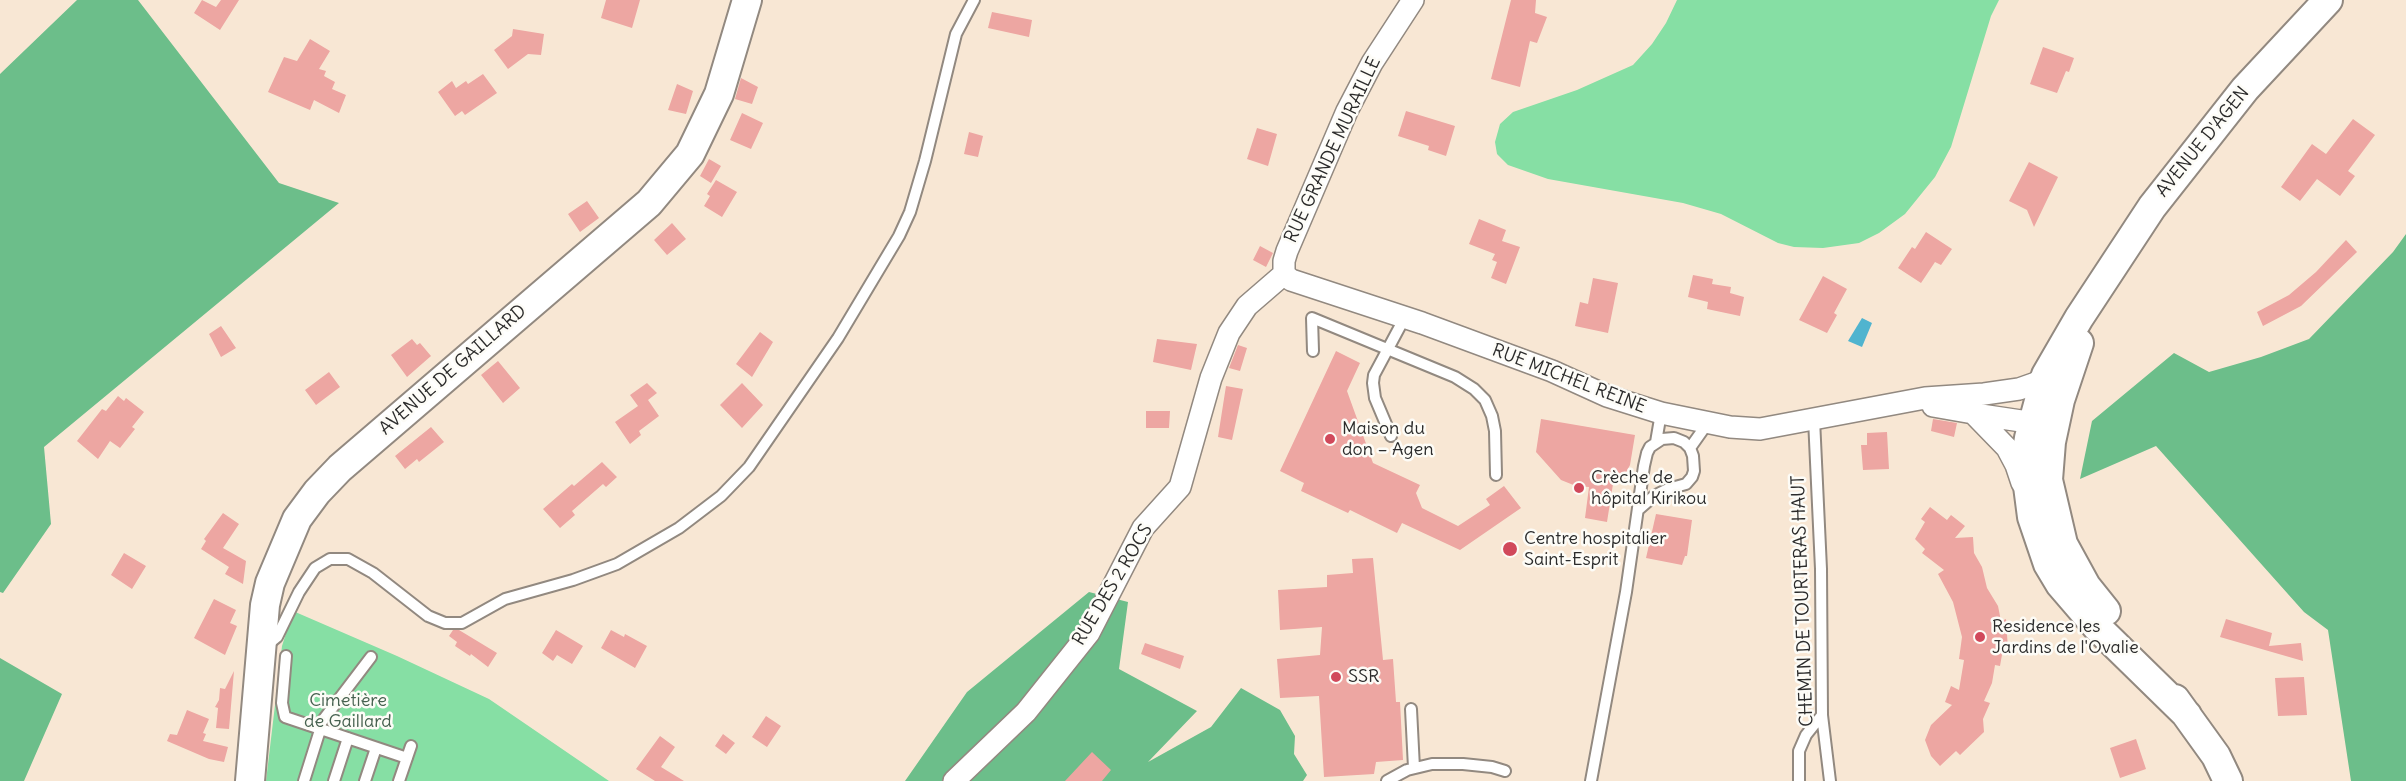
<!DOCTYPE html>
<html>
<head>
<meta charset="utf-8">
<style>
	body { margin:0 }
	canvas { display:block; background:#f8e7d4 }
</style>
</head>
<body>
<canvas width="2406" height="781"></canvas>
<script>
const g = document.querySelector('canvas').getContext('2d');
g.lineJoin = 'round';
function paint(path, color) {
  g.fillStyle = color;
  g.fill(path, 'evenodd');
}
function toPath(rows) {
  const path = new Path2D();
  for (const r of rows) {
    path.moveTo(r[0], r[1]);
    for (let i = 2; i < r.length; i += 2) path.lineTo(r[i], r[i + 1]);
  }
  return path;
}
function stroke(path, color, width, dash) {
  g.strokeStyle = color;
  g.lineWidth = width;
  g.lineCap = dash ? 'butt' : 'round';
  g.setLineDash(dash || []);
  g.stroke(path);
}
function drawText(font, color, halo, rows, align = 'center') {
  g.font = font + ' Delius,sans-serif';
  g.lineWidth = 5;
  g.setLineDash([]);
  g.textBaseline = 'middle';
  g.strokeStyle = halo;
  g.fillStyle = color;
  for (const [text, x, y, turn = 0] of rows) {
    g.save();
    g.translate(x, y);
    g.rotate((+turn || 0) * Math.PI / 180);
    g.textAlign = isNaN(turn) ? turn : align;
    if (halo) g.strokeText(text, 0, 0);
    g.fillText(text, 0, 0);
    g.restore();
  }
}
paint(toPath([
	[1677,0,1999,0,1991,16,1951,147,1935,177,1905,214,1879,233,1859,243,1823,248,1794,247,1778,243,1721,214,1683,203,1548,179,1508,165,1497,154,1495,142,1500,124,1513,112,1577,90,1633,65,1652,44,1666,23],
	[293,611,397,656,489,699,609,781,266,781,282,646]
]), '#86dfa4');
paint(toPath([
	[77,0,138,0,279,183,339,203,44,447,51,524,3,593,0,592,0,74],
	[2406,234,2406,781,2351,781,2328,630,2304,612,2156,446,2080,479,2092,421,2174,353,2209,372,2261,357,2309,339,2393,252],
	[1089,592,1128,602,1119,669,1197,711,1148,762,1211,727,1241,688,1280,710,1295,736,1294,754,1307,775,1303,781,905,781,967,692],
	[0,658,62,694,24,781,0,781]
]), '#6cbe8a');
paint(toPath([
	[1862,318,1872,323,1862,347,1848,341]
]), '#50b4cf');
paint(toPath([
	[202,0,216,7,221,0,239,0,220,30,194,13],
	[606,0,640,0,632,28,601,18],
	[1511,0,1536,0,1535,13,1547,17,1537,43,1530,41,1520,87,1491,79],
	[992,12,1032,20,1029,37,988,28],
	[513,29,544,34,541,55,528,54,508,69,494,50,512,36],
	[310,39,330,51,319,69,326,71,324,76,335,82,332,89,346,95,339,113,314,100,310,110,268,92,284,57,297,61],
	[2043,47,2074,58,2069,72,2066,71,2057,93,2030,84],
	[483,74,497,93,465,115,462,111,455,116,438,92,452,81,456,88,466,81,468,84],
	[741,78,758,87,752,104,735,99],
	[677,84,693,91,686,114,668,110],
	[1406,111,1455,126,1446,156,1428,150,1429,146,1398,136],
	[742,113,763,123,751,149,730,140],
	[2353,119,2375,135,2348,171,2355,176,2340,196,2317,179,2300,201,2281,187,2312,144,2326,154],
	[1257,128,1277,134,1268,166,1247,159],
	[969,132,983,136,978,157,964,154],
	[709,159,721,166,711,183,700,176],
	[2029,162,2058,177,2034,227,2027,210,2009,201],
	[716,180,737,192,722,217,704,206,710,196,707,194],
	[587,201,599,218,580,232,568,214],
	[1479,219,1506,230,1502,241,1520,247,1506,284,1491,278,1497,262,1492,260,1495,254,1469,244],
	[672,223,686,239,667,255,654,240],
	[1926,232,1952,249,1941,265,1935,262,1921,283,1898,268,1912,247,1915,249],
	[2346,240,2357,252,2301,306,2263,326,2257,312,2289,295,2316,272],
	[1260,246,1273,253,1266,267,1253,260],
	[1693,275,1713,279,1712,284,1731,287,1730,293,1744,297,1740,316,1707,309,1708,302,1688,297],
	[1823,276,1847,289,1834,313,1837,315,1827,333,1799,320],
	[1593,278,1618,283,1608,333,1575,326,1580,302,1588,304],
	[221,326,236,348,221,357,209,334],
	[760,332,773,342,752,377,736,364],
	[412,339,417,345,420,343,431,356,407,377,391,355],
	[1157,339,1197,344,1191,370,1153,362],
	[1238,345,1247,348,1240,371,1229,368],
	[1336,351,1360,363,1347,391,1373,463,1420,485,1416,493,1422,508,1458,526,1490,505,1486,499,1504,486,1521,508,1460,550,1402,523,1397,533,1350,510,1348,513,1301,491,1304,483,1280,471],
	[498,361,520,388,503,403,481,375],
	[329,372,340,387,316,405,305,390],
	[647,383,657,393,648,400,659,416,639,431,641,435,630,444,615,422,638,406,630,395],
	[742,383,763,405,742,428,720,405],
	[1226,386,1243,389,1232,440,1218,437],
	[118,396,124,401,126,398,144,412,132,427,135,429,120,448,110,441,98,459,77,441,102,409,106,411],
	[1146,411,1170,411,1169,428,1146,428],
	[1541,419,1635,435,1630,465,1622,480,1613,484,1607,522,1585,518,1589,487,1576,486,1561,480,1536,452],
	[1933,419,1957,423,1954,437,1931,431],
	[431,427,444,442,419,462,417,459,405,469,395,456],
	[1887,432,1889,469,1863,470,1861,445,1867,445,1867,433],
	[602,462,617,477,606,487,603,484,572,511,575,515,560,528,543,509,572,484,574,486],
	[1930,507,1947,520,1951,515,1965,526,1955,538,1973,537,1974,553,1982,567,1987,588,1998,606,2001,621,2006,619,2008,650,2003,649,2000,666,1995,665,1992,683,1984,701,1990,703,1983,719,1984,732,1960,755,1956,751,1940,766,1931,756,1925,740,1931,725,1952,705,1945,702,1951,686,1959,690,1964,660,1959,659,1962,637,1953,602,1938,574,1944,570,1922,553,1925,549,1915,539,1925,522,1921,519],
	[223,513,239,524,223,548,246,561,243,584,225,574,229,567,201,549,206,541,204,539],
	[1656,514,1692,520,1687,556,1685,556,1682,565,1646,558],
	[124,553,146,566,132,589,111,575],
	[1373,558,1383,660,1393,659,1396,702,1400,702,1403,760,1376,762,1374,774,1324,777,1319,696,1280,698,1277,659,1320,655,1322,627,1280,630,1278,590,1327,587,1327,575,1353,573,1352,559],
	[214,599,236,610,230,623,237,626,225,655,194,638],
	[2226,619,2272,633,2269,646,2301,643,2303,661,2220,637],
	[453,630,459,630,497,653,488,667,471,654,470,656,455,646,457,642,449,636],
	[556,630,583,646,572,664,557,655,553,661,542,653],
	[611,630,624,637,625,634,647,646,635,668,601,648],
	[1145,643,1184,656,1180,669,1141,654],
	[234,671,229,729,216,728,218,708,215,707,219,700,220,688,225,689],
	[2304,677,2307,715,2278,716,2275,678],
	[187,710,209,719,203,733,206,734,203,741,228,747,224,762,209,759,167,741,170,734,177,735],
	[766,716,781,726,767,747,752,737],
	[723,734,735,743,726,754,715,746],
	[660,736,675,747,661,767,684,781,655,781,636,769],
	[2136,739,2146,769,2120,778,2110,748],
	[1092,752,1111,770,1102,781,1065,781]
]), '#eda6a2');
const lane = toPath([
	[1313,351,1312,318,1455,377,1474,389,1485,400,1492,416,1495,431,1496,475],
	[1814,419,1821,569,1822,715,1830,781],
	[1391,436,1375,398,1373,383,1374,375,1405,317],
	[1656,442,1661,413],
	[1690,448,1707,424],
	[266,646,277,637,299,592,315,568,330,559,348,559,373,573,428,616,445,623,462,623,505,599,573,580,617,564,679,528,721,496,749,467,838,338,899,236,910,212,925,161,956,34,974,0],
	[286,656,282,703,285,717,407,758],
	[1411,709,1414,768],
	[317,728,371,657],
	[304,781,320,730],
	[334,781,348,738],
	[365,781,376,748],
	[399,781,411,746],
	[1387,781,1407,770,1432,764,1463,764,1492,767,1505,771],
	[1591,781,1626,592,1644,466,1647,453,1650,447,1662,439,1674,438,1684,442,1690,448,1693,456,1694,471,1692,477,1686,484,1668,489,1654,496,1638,510],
	[1799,781,1799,751,1806,735,1822,715]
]);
const street = toPath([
	[1284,274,1291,280,1422,323,1552,371,1607,396,1661,413,1730,427,1760,429,1925,398,1984,394,2019,389,2036,383,2046,375],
	[1284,274,1284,261,1287,251,1347,111,1372,63,1413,0],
	[1933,406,1973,413,2007,448,2016,465,2022,483],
	[1974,414,2028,422,2046,418],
	[954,781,1026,712,1089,633,1143,528,1180,487,1211,378,1229,333,1247,306,1284,274]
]);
const secondary = toPath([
	[2079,343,2060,400,2051,442,2048,480,2063,544,2086,586,2106,611],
	[2175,699,2216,756,2228,781],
	[2187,715,2097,627,2060,584,2048,564,2032,517,2025,463,2029,438,2046,375,2079,318,2152,207,2245,89,2328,0],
	[250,781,265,605,270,583,297,519,317,492,340,468,649,203,690,154,719,94,747,0]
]);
stroke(lane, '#928980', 14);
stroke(street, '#928980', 24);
stroke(secondary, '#928980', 32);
stroke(lane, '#fff', 10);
stroke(street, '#fff', 21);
stroke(secondary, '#fff', 28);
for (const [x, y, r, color] of [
	[1330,439,6,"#d1495b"],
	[1579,488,6,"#d1495b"],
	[1510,549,8,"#d1495b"],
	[1980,637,6,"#d1495b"],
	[1336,677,6,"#d1495b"]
]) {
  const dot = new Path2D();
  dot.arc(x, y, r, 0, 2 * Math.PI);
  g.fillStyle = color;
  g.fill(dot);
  stroke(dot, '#fdfcf7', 2);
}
drawText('18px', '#2b2b2b', '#fdfcf7', [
	["AVENUE D'AGEN",2203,142,-51],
	["RUE GRANDE MURAILLE",1333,150,-65],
	["AVENUE DE GAILLARD",453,370,-41],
	["RUE MICHEL REINE",1569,379,21],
	["RUE DES 2 ROCS",1113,585,-59],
	["CHEMIN DE TOURTERAS HAUT",1803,601,-92]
]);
drawText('18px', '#2b2b2b', '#fdfcf7', [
	["Maison du",1342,429],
	["don – Agen",1342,450],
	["Crèche de",1591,478],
	["hôpital Kirikou",1591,499],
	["Centre hospitalier",1524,539],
	["Saint-Esprit",1524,560],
	["Residence les",1992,627],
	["Jardins de l'Ovalie",1992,648],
	["SSR",1348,677]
], 'left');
drawText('18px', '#46614f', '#fdfcf7', [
	["Cimetière",348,701],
	["de Gaillard",348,722]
]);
</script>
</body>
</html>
